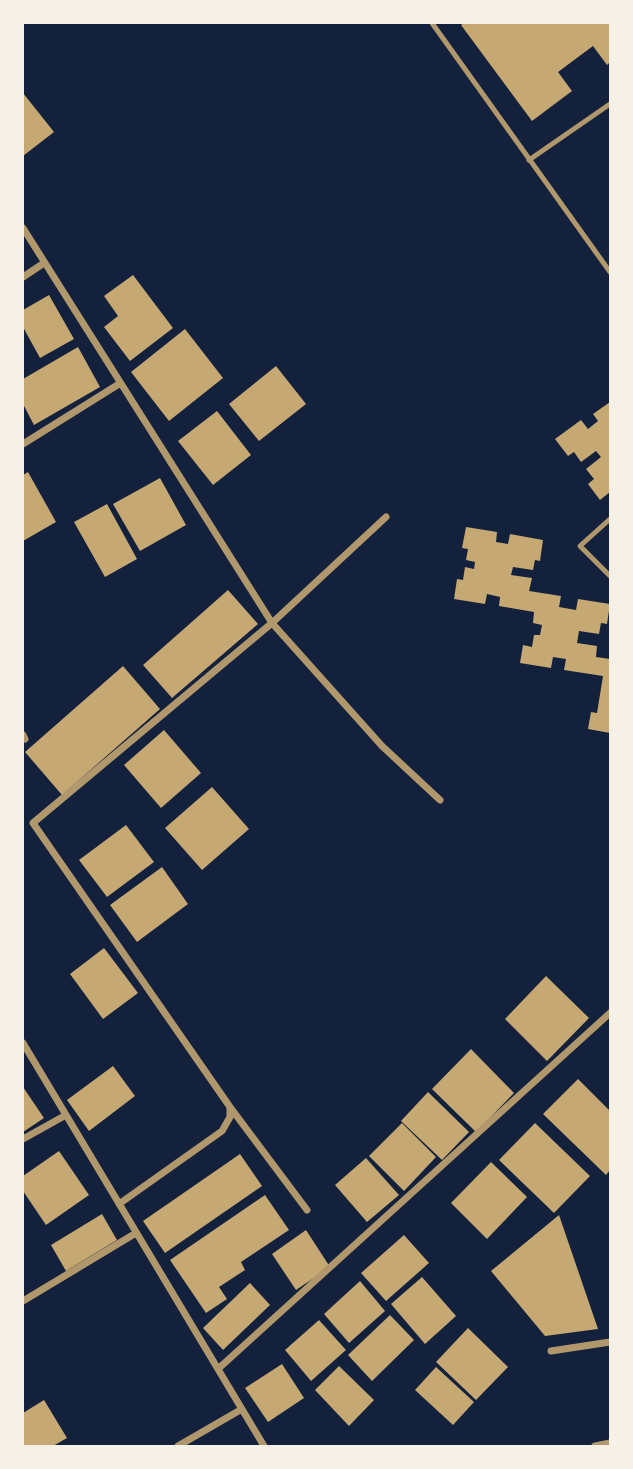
<!DOCTYPE html>
<html>
<head>
<meta charset="utf-8">
<style>
	body { margin:0 }
	#map { position:relative; width:633px; height:1469px; overflow:hidden; background:#14213d; font-family:Roboto,sans-serif }
	canvas { display:block }
	.frame { position:absolute; inset:0; border:24px solid #f6f1e7; pointer-events:none }
</style>
</head>
<body>
<div id="map">
<canvas width="633" height="1469"></canvas>
<div class="frame"></div>
</div>
<script>
const g = document.querySelector('canvas').getContext('2d');
g.lineJoin = 'round';
function paint(path, color) {
  g.fillStyle = color;
  g.fill(path, 'evenodd');
}
function toPath(rows) {
  const path = new Path2D();
  for (const r of rows) {
    path.moveTo(r[0], r[1]);
    for (let i = 2; i < r.length; i += 2) path.lineTo(r[i], r[i + 1]);
  }
  return path;
}
function stroke(path, color, width, dash) {
  g.strokeStyle = color;
  g.lineWidth = width;
  g.lineCap = dash ? 'butt' : 'round';
  g.setLineDash(dash || []);
  g.stroke(path);
}
paint(toPath([
	[464,23,610,23,610,62,607,65,593,46,558,72,572,91,532,121,461,25],
	[23,93,54,132,23,156],
	[133,275,173,328,130,361,104,327,118,316,104,296],
	[49,295,74,339,40,358,23,327,23,310],
	[185,329,223,378,169,421,131,372],
	[78,347,100,387,34,425,23,404,23,379],
	[276,366,306,404,259,441,229,404],
	[610,402,610,492,600,500,588,484,594,479,586,469,601,457,596,451,581,462,574,452,568,456,555,439,581,420,588,429,598,421,593,414],
	[217,411,251,455,213,485,178,441],
	[28,472,56,522,23,541,23,475],
	[160,478,186,525,140,551,113,504],
	[107,504,137,559,105,577,74,522],
	[466,527,497,532,496,542,508,544,510,534,543,540,540,561,535,560,533,570,513,567,511,575,532,578,529,591,561,596,559,607,576,610,578,599,610,604,607,624,601,623,599,634,579,631,577,643,597,646,596,657,610,659,610,733,588,729,591,712,597,713,603,676,564,670,566,659,553,657,551,668,520,663,523,645,532,647,534,635,540,635,542,625,533,623,534,612,499,606,500,597,487,594,485,604,454,599,457,579,463,580,465,567,474,569,475,562,466,560,468,549,462,548],
	[228,590,258,624,172,698,143,665],
	[123,666,160,709,62,795,25,752],
	[164,730,201,773,161,808,124,765],
	[212,787,249,829,202,870,165,828],
	[126,825,154,862,107,897,79,860],
	[162,867,188,904,137,942,110,905],
	[104,948,138,993,103,1019,70,974],
	[546,976,589,1018,547,1061,505,1019],
	[471,1049,514,1093,476,1132,432,1089],
	[113,1066,135,1096,89,1131,67,1100],
	[578,1079,610,1111,610,1170,606,1175,543,1114],
	[23,1087,44,1118,23,1132],
	[428,1092,469,1132,442,1160,401,1121],
	[402,1123,436,1157,404,1191,369,1156],
	[535,1123,590,1176,554,1213,499,1160],
	[59,1151,89,1195,46,1225,23,1191,23,1176],
	[240,1154,262,1186,165,1253,143,1221],
	[366,1158,399,1195,367,1222,335,1185],
	[491,1162,527,1197,487,1239,451,1203],
	[265,1195,289,1230,241,1262,245,1270,219,1287,227,1299,206,1313,170,1260],
	[102,1214,117,1240,66,1271,51,1245],
	[559,1215,598,1329,545,1336,491,1271],
	[306,1230,330,1267,296,1290,272,1254],
	[404,1235,429,1263,386,1301,361,1273],
	[422,1277,456,1316,425,1344,391,1304],
	[360,1281,385,1311,349,1343,324,1314],
	[250,1283,270,1305,223,1350,203,1328],
	[390,1315,414,1340,372,1381,348,1355],
	[319,1320,346,1350,311,1381,285,1350],
	[468,1328,508,1367,476,1400,436,1362],
	[282,1364,304,1398,268,1422,245,1388],
	[339,1366,374,1400,349,1426,315,1390],
	[436,1367,474,1402,453,1425,415,1390],
	[44,1400,67,1438,53,1446,23,1446,23,1413]
]), '#c6a872');
stroke(toPath([
	[432,23,610,272],
	[529,160,610,104],
	[610,519,580,546,610,576]
]), '#b1986c', 5);
stroke(toPath([
	[23,228,272,623,33,823,230,1107,230,1117,222,1131,119,1204],
	[23,277,44,263],
	[23,444,119,384],
	[386,517,272,623,382,746,440,800],
	[23,735,25,739],
	[23,1043,264,1446],
	[230,1107,307,1210],
	[23,1139,66,1115],
	[23,1301,136,1233],
	[551,1351,610,1342],
	[218,1369,610,1013],
	[178,1446,242,1409],
	[595,1446,610,1443]
]), '#b1986c', 7);
</script>
</body>
</html>
